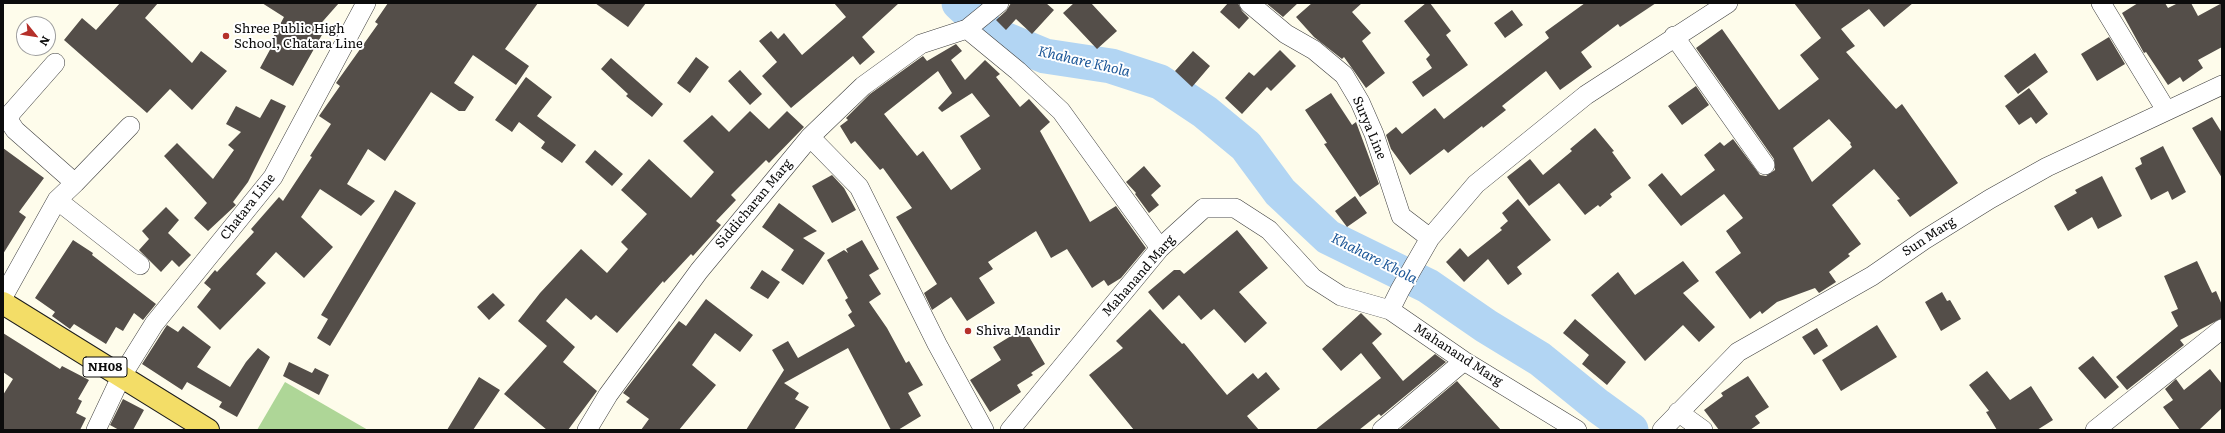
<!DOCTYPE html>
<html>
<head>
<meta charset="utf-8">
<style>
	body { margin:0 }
	#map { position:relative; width:2225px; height:433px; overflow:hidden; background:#fefceb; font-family:Literata,serif }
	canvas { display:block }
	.frame { position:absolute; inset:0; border:4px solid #0c0c0c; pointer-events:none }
	.north { position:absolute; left:16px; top:16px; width:40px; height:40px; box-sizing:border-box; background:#fff; border:1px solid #9e9e9e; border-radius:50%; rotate:120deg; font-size:11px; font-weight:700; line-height:16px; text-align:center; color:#0c0c0c }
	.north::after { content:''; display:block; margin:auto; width:14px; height:18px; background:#b5302a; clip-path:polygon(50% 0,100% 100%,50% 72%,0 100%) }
</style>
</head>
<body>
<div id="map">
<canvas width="2225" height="433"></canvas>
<div class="frame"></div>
<div class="north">N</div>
</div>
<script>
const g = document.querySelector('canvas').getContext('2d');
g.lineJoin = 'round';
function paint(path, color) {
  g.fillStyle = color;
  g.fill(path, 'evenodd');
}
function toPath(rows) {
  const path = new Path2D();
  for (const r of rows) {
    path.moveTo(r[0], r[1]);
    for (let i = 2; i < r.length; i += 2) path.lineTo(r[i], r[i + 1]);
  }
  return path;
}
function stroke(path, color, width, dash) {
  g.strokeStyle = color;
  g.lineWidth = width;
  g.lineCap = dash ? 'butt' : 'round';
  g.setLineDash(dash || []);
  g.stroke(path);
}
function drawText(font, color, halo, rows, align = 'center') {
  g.font = font + ' Literata,serif';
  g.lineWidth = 4;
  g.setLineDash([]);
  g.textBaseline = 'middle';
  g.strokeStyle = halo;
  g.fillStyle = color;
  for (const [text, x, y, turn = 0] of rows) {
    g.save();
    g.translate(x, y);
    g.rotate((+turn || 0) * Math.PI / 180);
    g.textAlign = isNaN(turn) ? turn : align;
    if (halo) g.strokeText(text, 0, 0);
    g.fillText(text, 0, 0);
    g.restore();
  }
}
paint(toPath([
	[285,382,368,430,257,430]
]), '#aed697');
stroke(toPath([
	[959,3,992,34,1045,56,1111,66,1160,82,1205,112,1246,146,1280,192,1328,237,1428,286,1486,326,1540,359,1598,406,1631,430]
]), '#b2d5f3', 35);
paint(toPath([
	[120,3,158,3,145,18,192,63,201,51,227,71,192,110,170,89,147,113,64,40,82,18,96,30],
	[262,3,339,3,316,29,323,33,293,86,260,68,272,46,269,45,284,17],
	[388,3,538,3,505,49,529,66,516,85,473,55,454,83,474,97,465,111,459,111,431,92,385,161,368,149,347,184,375,201,361,216,320,189,301,217,333,247,304,278,276,252,256,274,266,283,220,330,197,307,211,289,204,283,215,270,217,272,254,232,251,229,279,197,283,201,312,157,310,156,331,124,319,116,340,86,336,83,378,24,375,22],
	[595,3,646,3,628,27],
	[834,3,899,3,862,37,875,52,860,65,853,56,791,108,762,76,777,62,759,41,771,31,778,39,784,33,802,55,846,17],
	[1011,3,1046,3,1054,10,1032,34,1016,19,1006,30,996,20,1006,11],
	[1074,3,1091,3,1117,31,1097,49,1063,13],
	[1228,3,1238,3,1242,11,1249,18,1239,29,1220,12],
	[1266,3,1298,3,1283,17],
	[1312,3,1362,3,1352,12,1371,33,1362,41,1385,73,1366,88,1344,57,1342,59,1314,37,1296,17],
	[1426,3,1430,3,1451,31,1446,35,1468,65,1423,97,1412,82,1432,68,1426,59,1430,55,1404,21],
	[1585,3,1656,3,1620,27,1618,24,1581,52,1592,67,1560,90,1546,71,1502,106,1506,110,1483,128,1482,126,1448,153,1444,149,1410,175,1391,149,1386,135,1396,127,1402,134,1435,108,1444,119,1549,38,1545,32],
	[1794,3,1913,3,1884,27,1869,9,1841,29,1855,46,1846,52,1896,109,1902,104,1958,183,1910,217,1897,200,1900,199,1874,169,1832,205,1861,244,1848,254,1850,256,1829,272,1836,282,1819,293,1815,288,1777,302,1762,314,1760,311,1750,319,1715,272,1741,253,1726,231,1743,218,1724,194,1681,226,1648,185,1662,173,1681,196,1715,170,1704,155,1720,142,1724,146,1733,139,1760,175,1766,176,1775,170,1774,159,1696,48,1722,29,1779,110,1819,79,1800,55,1821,38],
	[1829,119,1851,143,1850,144,1852,147,1812,182,1793,148],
	[2138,3,2165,3,2168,8,2178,3,2191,3,2198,16,2222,3,2222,47,2198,60,2203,68,2183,82,2180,77,2168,85,2146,52,2144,53,2122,13],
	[1512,10,1523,25,1505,38,1494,23],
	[2109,37,2125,64,2097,81,2081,54],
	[956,44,962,51,951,60,965,80,985,60,1000,74,996,77,1020,107,1029,99,1050,122,1040,131,1090,222,1116,206,1146,248,1121,278,1108,286,1104,280,1092,288,1067,249,1051,258,1036,231,988,262,993,269,979,278,995,303,967,321,951,297,932,310,924,293,937,284,896,217,912,208,883,168,880,170,855,141,851,144,840,126,848,120,846,118,870,94,923,56,927,61],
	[938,71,952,93,938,108,942,112,972,93,990,116,960,136,981,169,951,190,923,151,917,156,884,114],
	[1280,50,1296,66,1271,91,1267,87,1242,114,1225,98,1249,72,1254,76],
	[1193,51,1210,66,1192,87,1175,71],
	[2035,53,2048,72,2018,94,2004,76],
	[696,57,709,67,690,93,677,83],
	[611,58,663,104,652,117,626,96,628,94,601,69],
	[740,70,762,94,750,105,728,81],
	[526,77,552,97,537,116,576,145,562,163,541,148,545,142,519,122,512,132,495,120],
	[1696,86,1709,105,1682,125,1668,106],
	[2029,88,2048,114,2036,124,2031,117,2019,125,2005,106],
	[1331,93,1352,125,1356,122,1379,184,1360,197,1324,144,1327,143,1305,110],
	[271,99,286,106,248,182,233,202,236,205,208,231,194,218,207,203,164,156,177,143,213,179,234,150,228,145,241,132,226,124,236,106,260,118],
	[750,111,769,129,787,111,804,127,769,163,766,160,731,195,736,200,716,221,721,225,693,256,691,254,664,283,663,281,617,333,596,315,591,320,566,298,546,321,575,347,563,362,597,391,568,430,547,430,504,394,547,346,518,321,540,293,581,249,607,273,628,249,621,242,647,214,621,190,649,159,691,198,714,172,683,141,712,115,729,132],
	[2212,117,2222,133,2222,178,2192,128],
	[1595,128,1614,151,1612,152,1631,178,1610,194,1612,197,1600,207,1598,205,1585,215,1559,183,1529,206,1507,177,1530,159,1543,175,1572,151,1570,149],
	[2163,146,2186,192,2172,200,2168,191,2151,200,2135,168,2142,164,2140,158],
	[3,148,44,178,19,212,26,217,3,254],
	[595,150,623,174,612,186,585,162],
	[1144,166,1161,186,1151,195,1159,205,1149,213,1135,194,1136,193,1126,182],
	[832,175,844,188,856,210,832,223,812,186],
	[2102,176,2122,216,2098,229,2092,217,2068,231,2054,206,2077,193,2075,190],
	[395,190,416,203,330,346,317,338,328,319,321,315],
	[1355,196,1367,213,1347,227,1335,211],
	[1518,199,1551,240,1517,267,1522,274,1508,285,1488,259,1464,282,1446,262,1460,248,1468,257,1502,230,1500,228,1508,221,1502,213],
	[779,203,817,231,803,238,825,253,803,285,781,270,794,250,762,227],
	[166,207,179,220,168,233,191,255,179,267,172,260,161,272,139,250,149,239,142,231],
	[1237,230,1268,268,1239,292,1267,323,1245,343,1214,309,1201,320,1179,295,1163,310,1148,292,1174,270,1180,270,1184,274],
	[73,240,93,253,92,255,156,304,143,320,134,313,123,331,116,327,106,344,74,324,70,329,52,316,55,312,35,298],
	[862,240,879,269,869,275,881,294,869,302,887,328,906,363,909,361,923,385,908,393,921,416,898,430,891,430,848,348,784,383,799,393,795,399,809,407,794,430,746,430,784,370,772,350,788,341,798,358,855,326,848,315,852,312,845,300,848,298,827,260,844,250,848,253,846,249],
	[1683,261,1699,281,1683,293,1715,327,1699,342,1683,325,1645,361,1591,295,1618,272,1635,295],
	[2197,261,2212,293,2216,291,2222,305,2222,318,2180,340,2184,345,2127,390,2116,377,2178,326,2171,312,2178,309,2164,276],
	[762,270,780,282,768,299,750,288],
	[1942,292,1947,301,1950,300,1961,319,1941,331,1925,302],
	[493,293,505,305,489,320,477,307],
	[706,299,753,335,740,352,715,333,692,365,716,385,679,430,641,430,649,419,626,402,630,398,623,393,679,321,686,326],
	[1150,309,1182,344,1184,343,1227,395,1253,373,1258,379,1266,372,1280,389,1247,416,1259,430,1134,430,1089,375,1123,348,1116,341],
	[1361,313,1382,334,1372,343,1403,381,1435,354,1446,362,1381,416,1379,414,1359,430,1315,430,1381,378,1361,353,1341,371,1322,349],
	[1575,319,1626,362,1607,385,1582,364,1589,355,1563,333],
	[167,325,178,332,183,326,211,347,197,367,230,387,246,362,258,348,270,357,237,417,219,407,222,402,187,382,182,390,142,364],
	[1877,325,1897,357,1841,391,1822,360],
	[1024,328,1045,364,1031,373,1033,375,1017,385,1021,392,990,412,970,380,1001,360,993,347],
	[1817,328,1828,346,1814,355,1802,337],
	[3,333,60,369,62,366,89,380,78,399,82,401,76,413,86,418,80,430,3,430,3,395,13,379,3,372],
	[2093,356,2119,387,2105,399,2078,368],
	[289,362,312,373,315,368,329,375,319,395,283,376],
	[2210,369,2222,384,2222,408,2199,430,2180,430,2163,407,2173,400,2165,389,2176,379,2184,390],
	[1987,371,2010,400,2031,386,2053,420,2037,430,1997,430,1986,412,1989,411,1969,385],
	[1748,376,1769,407,1755,416,1760,423,1750,430,1719,430,1704,410,1723,396,1721,393],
	[479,377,500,390,473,430,447,430],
	[1457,381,1501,430,1399,430],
	[123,399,144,410,133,430,119,430,110,425]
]), '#544e49');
const street = toPath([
	[1249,3,1286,34,1314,50,1344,75,1360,102,1374,134,1401,216,1430,238],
	[2101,3,2166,110],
	[967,29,1018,71,1061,111,1160,248],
	[1674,36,1765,165],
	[810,137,859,187,937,344,984,430],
	[75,183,130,126],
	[57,200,140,265],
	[3,297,57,200,75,183,15,130,9,121,11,113,55,63],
	[1390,310,1400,290,1430,238,1476,184,1586,95,1728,3],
	[1678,412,1703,430],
	[96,430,121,377,154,324,273,177,366,3],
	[587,430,608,395,699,271,810,137,863,86,921,44,967,29,999,3],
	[1010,430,1160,248,1204,208,1235,208,1269,230,1313,278,1341,296,1390,310,1464,361,1577,430],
	[1382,430,1464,361],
	[1662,430,1738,352,1872,276,1924,240,1990,199,2047,167,2222,85],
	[2095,430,2222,329]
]);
const primary = toPath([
	[3,303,208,430]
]);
stroke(street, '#3f3f3f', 20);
stroke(primary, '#1d1d1d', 24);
stroke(street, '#fff', 19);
stroke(primary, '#f3dd67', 22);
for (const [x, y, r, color] of [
	[226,36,4,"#b5302a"],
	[968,331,4,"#b5302a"]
]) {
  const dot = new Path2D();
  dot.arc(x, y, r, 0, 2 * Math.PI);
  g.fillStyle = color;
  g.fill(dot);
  stroke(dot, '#fff', 1.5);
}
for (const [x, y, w] of [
	[105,367,44]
]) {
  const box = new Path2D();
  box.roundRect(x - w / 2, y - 10, w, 20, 3);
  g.fillStyle = '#fff';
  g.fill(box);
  stroke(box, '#0c0c0c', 1);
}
drawText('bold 12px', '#0c0c0c', null, [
	["NH08",105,367]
]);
drawText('13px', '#0c0c0c', '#fff', [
	["Shree Public High",234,29],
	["School, Chatara Line",234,44],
	["Shiva Mandir",976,331]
], 'left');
drawText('13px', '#0c0c0c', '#fff', [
	["Surya Line",1369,128,67],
	["Siddicharan Marg",754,204,-50],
	["Chatara Line",248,207,-52],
	["Sun Marg",1929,237,-33],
	["Mahanand Marg",1139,276,-49],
	["Mahanand Marg",1458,355,33]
]);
drawText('italic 14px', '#1b5697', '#fff', [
	["Khahare Khola",1084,62,13],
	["Khahare Khola",1374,259,27]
]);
</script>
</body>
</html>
